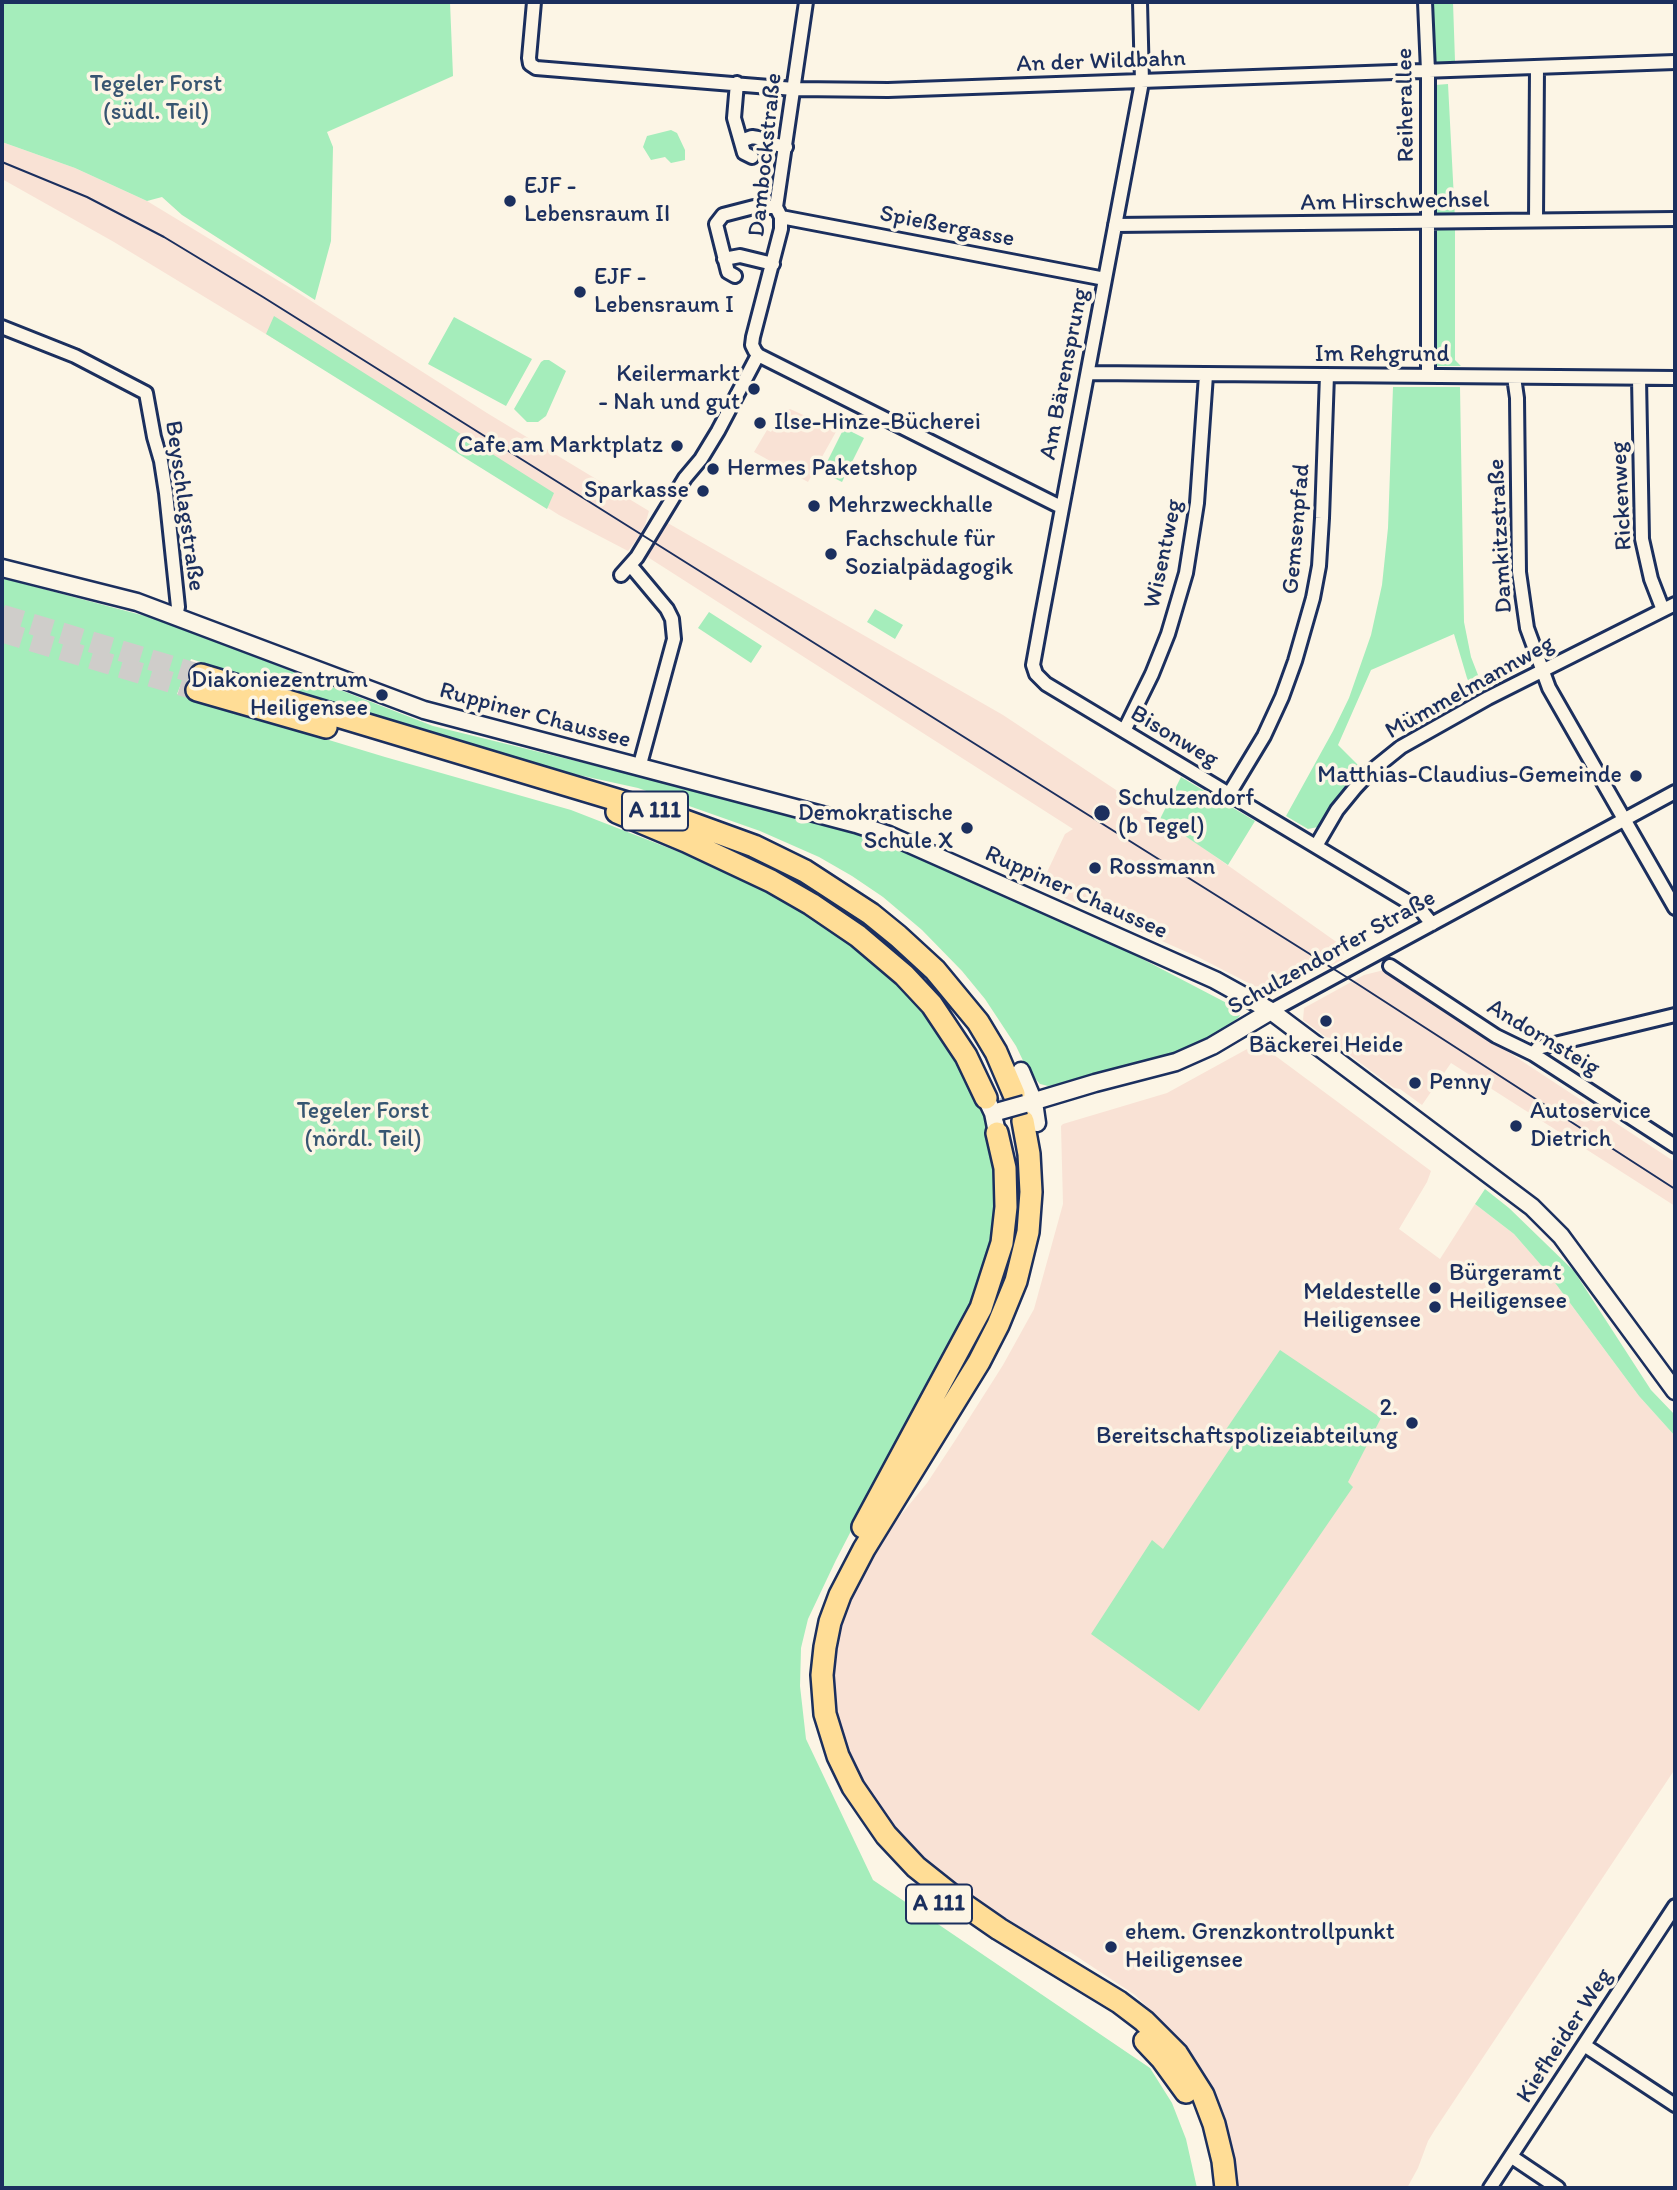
<!DOCTYPE html>
<html>
<head>
<meta charset="utf-8">
<style>
	body { margin:0 }
	#map { position:relative; width:1677px; height:2190px; overflow:hidden; background:#fcf5e5; font-family:Itim,sans-serif }
	canvas { display:block }
	.frame { position:absolute; inset:0; border:4px solid #1b2f5e; pointer-events:none }
</style>
</head>
<body>
<div id="map">
<canvas width="1677" height="2190"></canvas>
<div class="frame"></div>
</div>
<script>
const g = document.querySelector('canvas').getContext('2d');
g.lineJoin = 'round';
function paint(path, color) {
  g.fillStyle = color;
  g.fill(path, 'evenodd');
}
function toPath(rows) {
  const path = new Path2D();
  for (const r of rows) {
    path.moveTo(r[0], r[1]);
    for (let i = 2; i < r.length; i += 2) path.lineTo(r[i], r[i + 1]);
  }
  return path;
}
function stroke(path, color, width, dash) {
  g.strokeStyle = color;
  g.lineWidth = width;
  g.lineCap = dash ? 'butt' : 'round';
  g.setLineDash(dash || []);
  g.stroke(path);
}
function drawText(font, color, halo, rows, align = 'center') {
  g.font = font + ' Itim,sans-serif';
  g.lineWidth = 7;
  g.setLineDash([]);
  g.textBaseline = 'middle';
  g.strokeStyle = halo;
  g.fillStyle = color;
  for (const [text, x, y, turn = 0] of rows) {
    g.save();
    g.translate(x, y);
    g.rotate((+turn || 0) * Math.PI / 180);
    g.textAlign = isNaN(turn) ? turn : align;
    if (halo) g.strokeText(text, 0, 0);
    g.fillText(text, 0, 0);
    g.restore();
  }
}
paint(toPath([
	[2,142,75,168,147,201,294,290,487,413,649,511,645,525,637,539,628,551,559,515,452,447,114,242,2,179],
	[790,409,837,430,808,482,754,452,767,430,771,432,777,422,773,419,776,413],
	[666,522,1003,715,1199,845,1345,948,1342,960,1324,969,1306,972,1280,992,1268,993,1198,957,1040,887,1065,834,1073,829,646,556,659,531],
	[1384,970,1675,1162,1675,1206,1451,1063,1422,1105,1400,1089,1394,1088,1303,1020,1304,1008,1364,975],
	[1258,1043,1431,1171,1427,1182,1399,1229,1440,1259,1475,1204,1514,1234,1547,1272,1639,1396,1675,1436,1675,1769,1436,2128,1428,2141,1418,2168,1407,2188,1238,2188,1227,2122,1204,2074,1175,2035,1135,1995,1070,1952,1056,1950,944,1878,917,1851,879,1807,859,1775,836,1729,831,1687,834,1638,842,1606,886,1533,927,1483,956,1439,1003,1365,1034,1309,1063,1204,1061,1126,1063,1124,1167,1093]
]), '#f9e2d5');
paint(toPath([
	[2,2,450,2,453,76,327,132,333,147,331,241,315,300,182,215,162,197,147,201,75,168,2,142],
	[1432,2,1453,2,1455,61,1435,64],
	[1448,84,1455,219,1455,360,1461,366,1432,366,1437,294,1435,85],
	[671,130,677,133,685,150,685,160,671,163,665,157,651,160,643,147,647,136],
	[274,316,554,493,547,509,266,334],
	[454,317,532,359,506,406,428,364],
	[544,360,549,360,566,371,546,416,538,422,527,422,514,409,541,362],
	[1393,387,1460,387,1464,622,1471,657,1485,693,1476,698,1467,678,1454,634,1371,670,1338,745,1363,770,1343,791,1318,827,1308,829,1286,816,1333,731,1349,698,1371,635,1382,585,1388,528],
	[844,428,864,438,842,482,822,472],
	[2,578,179,625,178,627,433,726,866,832,1129,952,1242,1011,1239,1017,1213,1038,1194,1048,1101,1076,1048,1086,1040,1084,1028,1071,1016,1046,985,999,962,971,922,930,883,897,852,876,819,857,760,831,638,788,533,765,191,659,177,694,385,757,571,810,733,873,800,907,870,956,907,989,937,1024,985,1113,996,1155,996,1241,982,1286,912,1413,836,1560,808,1619,801,1648,800,1686,806,1739,873,1880,1150,2068,1172,2103,1186,2139,1197,2188,2,2188],
	[875,609,903,625,895,639,867,622],
	[709,612,762,646,751,663,698,628],
	[1181,777,1255,821,1228,865,1160,819],
	[1485,1189,1509,1208,1574,1271,1651,1390,1675,1415,1675,1436,1639,1396,1547,1272,1514,1234,1475,1204],
	[1280,1350,1381,1418,1348,1482,1353,1487,1199,1711,1091,1634,1152,1540,1163,1549,1235,1441,1225,1431]
]), '#a5edbb');
stroke(toPath([
	[2,615,201,675],
	[2,632,197,690],
	[1004,1097,1012,1123]
]), '#cfcdca', 21, [21, 10]);
const street = toPath([
	[534,2,529,58,530,64,536,68,794,89,888,90,1675,62],
	[806,2,776,207,781,217,781,229,753,337,752,345,755,351,758,355,1061,507],
	[1140,2,1142,82,1042,615,1033,665,1036,674,1046,684,1420,909,1432,924],
	[1425,2,1428,71,1428,376],
	[737,83,734,118,744,153,752,157],
	[741,141,752,137,758,138,765,142,786,147],
	[781,217,1105,279],
	[1536,220,1537,68],
	[1115,225,1675,219],
	[724,259,740,256,773,264],
	[735,276,728,272,716,224,723,215,754,207,776,207],
	[2,327,75,356,146,393,154,437,161,461,166,493,178,607,176,616],
	[1088,373,1675,378],
	[1514,377,1517,398,1519,572,1527,628,1549,688,1675,908],
	[1639,378,1642,539,1651,579,1663,610],
	[631,566,667,609,672,619,674,639,639,768],
	[621,575,637,557,685,478,701,459,718,431,758,355],
	[1124,731,1152,674,1168,634,1186,573,1197,503,1206,375],
	[1229,794,1264,736,1282,697,1295,661,1313,598,1319,566,1322,518,1327,375],
	[1316,846,1337,810,1355,788,1370,772,1401,747,1488,698,1675,604],
	[1390,966,1496,1036,1533,1054,1675,1146],
	[1271,1011,1675,792],
	[1533,1054,1538,1048,1675,1015],
	[1584,2045,1675,2105],
	[1512,2157,1558,2188],
	[1490,2188,1675,1906]
]);
const secondary = toPath([
	[2,568,137,602,424,710,856,824,889,835,1215,980,1271,1011,1532,1207,1561,1236,1675,1391],
	[1021,1071,1034,1102,1037,1123],
	[986,1098,993,1113,997,1133],
	[1025,1104,1095,1083,1176,1062,1212,1046,1271,1011]
]);
const highway = toPath([
	[201,675,677,818,754,846,805,871,871,914,898,936,935,970,978,1022,996,1052,1014,1094],
	[197,690,326,727],
	[617,812,686,841,771,881,811,904,858,936,904,975,932,1005,966,1056,986,1098],
	[1023,1121,1029,1154,1031,1192,1028,1232,1016,1281,998,1325,979,1362,864,1549,840,1595,830,1622,825,1647,822,1675,825,1714,838,1756,853,1787,886,1835,916,1867,960,1902,999,1929,1119,2002,1144,2021,1177,2054,1203,2095,1214,2124,1223,2161,1226,2188],
	[863,1527,981,1308,1002,1243,1006,1207,1005,1168,997,1133],
	[1145,2041,1162,2059,1186,2092]
]);
stroke(street, '#1b2f5e', 18);
stroke(secondary, '#1b2f5e', 21);
stroke(highway, '#1b2f5e', 26);
stroke(street, '#fcf5e5', 12);
stroke(secondary, '#fcf5e5', 16);
stroke(highway, '#ffdd96', 21);
stroke(toPath([
	[2,162,87,197,164,237,263,297,1356,983,1675,1189]
]), '#1b2f5e', 2);
const secondaryBridge = toPath([
	[1000,1111,1025,1104]
]);
stroke(secondaryBridge, '#1b2f5e', 21, []);
stroke(secondaryBridge, '#fcf5e5', 16);
for (const [x, y, r, color] of [
	[510,201,7,"#1b2f5e"],
	[580,292,7,"#1b2f5e"],
	[754,389,7,"#1b2f5e"],
	[760,423,7,"#1b2f5e"],
	[677,446,7,"#1b2f5e"],
	[713,469,7,"#1b2f5e"],
	[703,491,7,"#1b2f5e"],
	[814,506,7,"#1b2f5e"],
	[831,554,7,"#1b2f5e"],
	[382,695,7,"#1b2f5e"],
	[1636,776,7,"#1b2f5e"],
	[1102,813,9,"#1b2f5e"],
	[967,828,7,"#1b2f5e"],
	[1095,868,7,"#1b2f5e"],
	[1326,1021,7,"#1b2f5e"],
	[1415,1083,7,"#1b2f5e"],
	[1516,1126,7,"#1b2f5e"],
	[1435,1288,7,"#1b2f5e"],
	[1435,1307,7,"#1b2f5e"],
	[1412,1423,7,"#1b2f5e"],
	[1111,1947,7,"#1b2f5e"]
]) {
  const dot = new Path2D();
  dot.arc(x, y, r, 0, 2 * Math.PI);
  g.fillStyle = color;
  g.fill(dot);
  stroke(dot, '#fcf5e5', 2.5);
}
for (const [x, y, w] of [
	[655,811,66],
	[939,1904,66]
]) {
  const box = new Path2D();
  box.roundRect(x - w / 2, y - 19.5, w, 39, 5);
  g.fillStyle = '#fcf5e5';
  g.fill(box);
  stroke(box, '#1b2f5e', 2);
}
drawText('bold 23px', '#1b2f5e', null, [
	["A 111",655,811],
	["A 111",939,1904]
]);
drawText('24px', '#1b2f5e', '#fcf5e5', [
	["An der Wildbahn",1101,62,-2],
	["Reiherallee",1406,105,-91],
	["Dambockstraße",766,155,-84],
	["Am Hirschwechsel",1395,202,-1],
	["Spießergasse",947,227,11],
	["Im Rehgrund",1382,355],
	["Am Bärensprung",1065,374,-79],
	["Rickenweg",1622,496,-93],
	["Beyschlagstraße",184,506,82],
	["Gemsenpfad",1297,529,-85],
	["Damkitzstraße",1501,536,-93],
	["Wisentweg",1164,554,-78],
	["Mümmelmannweg",1470,688,-29],
	["Ruppiner Chaussee",535,716,15],
	["Bisonweg",1174,737,31],
	["Ruppiner Chaussee",1076,893,24],
	["Schulzendorfer Straße",1332,953,-29],
	["Andornsteig",1543,1038,31],
	["Kiefheider Weg",1565,2036,-57]
]);
drawText('24px', '#375571', '#fcf5e5', [
	["Tegeler Forst",156,85],
	["(südl. Teil)",156,113],
	["Tegeler Forst",363,1112],
	["(nördl. Teil)",363,1140]
]);
drawText('24px', '#1b2f5e', '#fcf5e5', [
	["EJF -",524,187],
	["Lebensraum II",524,215],
	["EJF -",594,278],
	["Lebensraum I",594,306],
	["Keilermarkt",740,375,"right"],
	["- Nah und gut",740,403,"right"],
	["Ilse-Hinze-Bücherei",774,423],
	["Cafe am Marktplatz",663,446,"right"],
	["Hermes Paketshop",727,469],
	["Sparkasse",689,491,"right"],
	["Mehrzweckhalle",828,506],
	["Fachschule für",845,540],
	["Sozialpädagogik",845,568],
	["Diakoniezentrum",368,681,"right"],
	["Heiligensee",368,709,"right"],
	["Matthias-Claudius-Gemeinde",1622,776,"right"],
	["Schulzendorf",1118,799],
	["(b Tegel)",1118,827],
	["Demokratische",953,814,"right"],
	["Schule X",953,842,"right"],
	["Rossmann",1109,868],
	["Bäckerei Heide",1326,1046,"center"],
	["Penny",1429,1083],
	["Autoservice",1530,1112],
	["Dietrich",1530,1140],
	["Bürgeramt",1449,1274],
	["Heiligensee",1449,1302],
	["Meldestelle",1421,1293,"right"],
	["Heiligensee",1421,1321,"right"],
	["2.",1398,1409,"right"],
	["Bereitschaftspolizeiabteilung",1398,1437,"right"],
	["ehem. Grenzkontrollpunkt",1125,1933],
	["Heiligensee",1125,1961]
], 'left');
</script>
</body>
</html>
